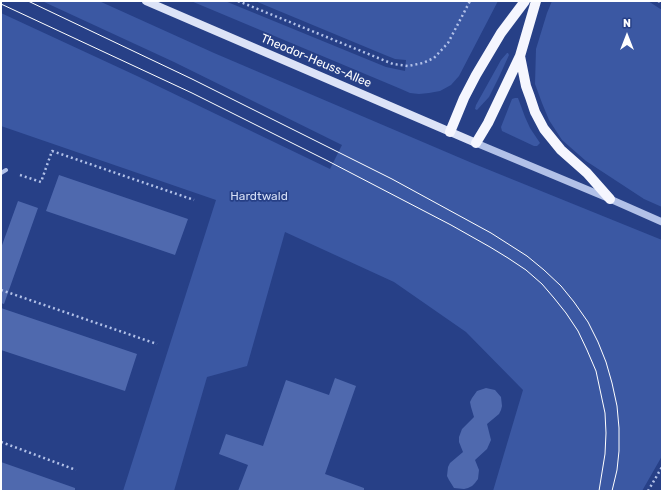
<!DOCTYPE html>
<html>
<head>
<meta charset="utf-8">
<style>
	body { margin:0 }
	#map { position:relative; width:663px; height:492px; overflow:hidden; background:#274087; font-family:Rubik,sans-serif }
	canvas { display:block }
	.frame { position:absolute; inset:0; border:2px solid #fff; pointer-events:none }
	.north { position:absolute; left:607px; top:16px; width:40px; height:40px; -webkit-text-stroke:3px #274087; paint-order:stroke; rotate:0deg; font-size:11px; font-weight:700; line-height:16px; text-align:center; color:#fff }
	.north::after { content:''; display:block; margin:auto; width:14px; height:18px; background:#fff; clip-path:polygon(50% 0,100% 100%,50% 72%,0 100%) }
</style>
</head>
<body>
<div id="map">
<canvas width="663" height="492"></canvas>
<div class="frame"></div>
<div class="north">N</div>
</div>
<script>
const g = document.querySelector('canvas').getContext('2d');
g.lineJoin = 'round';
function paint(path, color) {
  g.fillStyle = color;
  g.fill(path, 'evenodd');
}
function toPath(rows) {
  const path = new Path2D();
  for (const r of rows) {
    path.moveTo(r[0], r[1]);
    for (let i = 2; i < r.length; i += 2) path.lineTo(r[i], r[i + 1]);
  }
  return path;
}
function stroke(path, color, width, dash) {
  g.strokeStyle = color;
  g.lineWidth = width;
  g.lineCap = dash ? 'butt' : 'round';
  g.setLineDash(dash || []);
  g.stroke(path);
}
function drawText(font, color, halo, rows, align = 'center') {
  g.font = font + ' Rubik,sans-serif';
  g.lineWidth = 3.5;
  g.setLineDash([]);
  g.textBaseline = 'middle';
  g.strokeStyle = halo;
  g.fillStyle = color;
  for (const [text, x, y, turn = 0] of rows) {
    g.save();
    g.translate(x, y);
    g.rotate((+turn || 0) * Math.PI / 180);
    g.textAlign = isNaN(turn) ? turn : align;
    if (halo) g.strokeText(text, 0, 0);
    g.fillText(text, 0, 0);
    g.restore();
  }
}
paint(toPath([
	[42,1,99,1,214,53,472,163,662,240,662,456,642,491,493,491,523,390,466,332,394,282,285,232,247,366,207,377,174,491,123,491,216,200,1,126,1,13,137,76,330,169,342,145,174,62],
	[191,1,225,1,386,67,405,71,406,60,395,59,385,55,255,1,498,1,459,76,451,85,440,91,429,93,419,94,410,93,401,89],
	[552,1,648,1,662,10,662,207,644,199,586,161,562,140,549,120,542,103,535,84,536,49,547,13],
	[507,53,508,53,509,55,499,77,489,97,477,110,475,109,476,105,501,60],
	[515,98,518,98,525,117,530,128,540,143,537,146,534,146,502,131,501,127,512,99]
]), '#3b58a3');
paint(toPath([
	[59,175,188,219,175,255,46,211],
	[18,201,38,208,4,304,1,303,1,248],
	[1,308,137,354,125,391,1,350],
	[335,378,356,386,325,474,364,488,364,491,238,491,248,465,219,454,226,434,263,446,286,380,329,395],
	[486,388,495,390,501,397,502,406,501,410,499,414,487,424,491,440,487,449,475,460,479,470,478,479,475,483,472,486,468,488,464,489,454,488,449,480,447,476,448,467,450,463,463,452,459,442,459,437,462,429,474,417,471,407,470,402,472,398,477,391],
	[1,462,75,488,75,491,1,491]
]), '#4f69ae');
stroke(toPath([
	[238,1,393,64,408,66,423,63,434,58,448,43,470,1],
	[658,1,662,3],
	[20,175,41,182,52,151,194,200],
	[1,290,157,344],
	[1,442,76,470],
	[648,491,662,467]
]), '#b2c1e8', 2.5, [2, 3]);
stroke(toPath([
	[1,173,6,170]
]), '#b2c1e8', 4);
stroke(toPath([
	[476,143,610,199,662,222]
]), '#b2c1e8', 7);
stroke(toPath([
	[146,1,476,143]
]), '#dce3f7', 8);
stroke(toPath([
	[520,56,526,86,530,97,535,112,544,129,561,150,587,173,610,199],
	[450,132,464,98,476,75,501,33,525,1],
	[476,143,488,123,520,56,536,1]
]), '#f5f6fe', 10);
stroke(toPath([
	[28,1,192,79,392,179,491,233,527,256,544,270,561,286,574,302,588,322,598,342,606,362,612,383,617,406,619,428,619,451,617,470,612,491],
	[1,4,192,93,328,161,451,225,490,247,508,258,526,270,542,284,554,298,566,313,578,331,587,350,596,371,605,413,606,433,605,454,599,491]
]), '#fff', 1);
drawText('12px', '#fff', '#274087', [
	["Theodor-Heuss-Allee",316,61,23]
]);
drawText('12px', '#d6dff6', '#274087', [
	["Hardtwald",259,197]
]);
</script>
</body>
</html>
